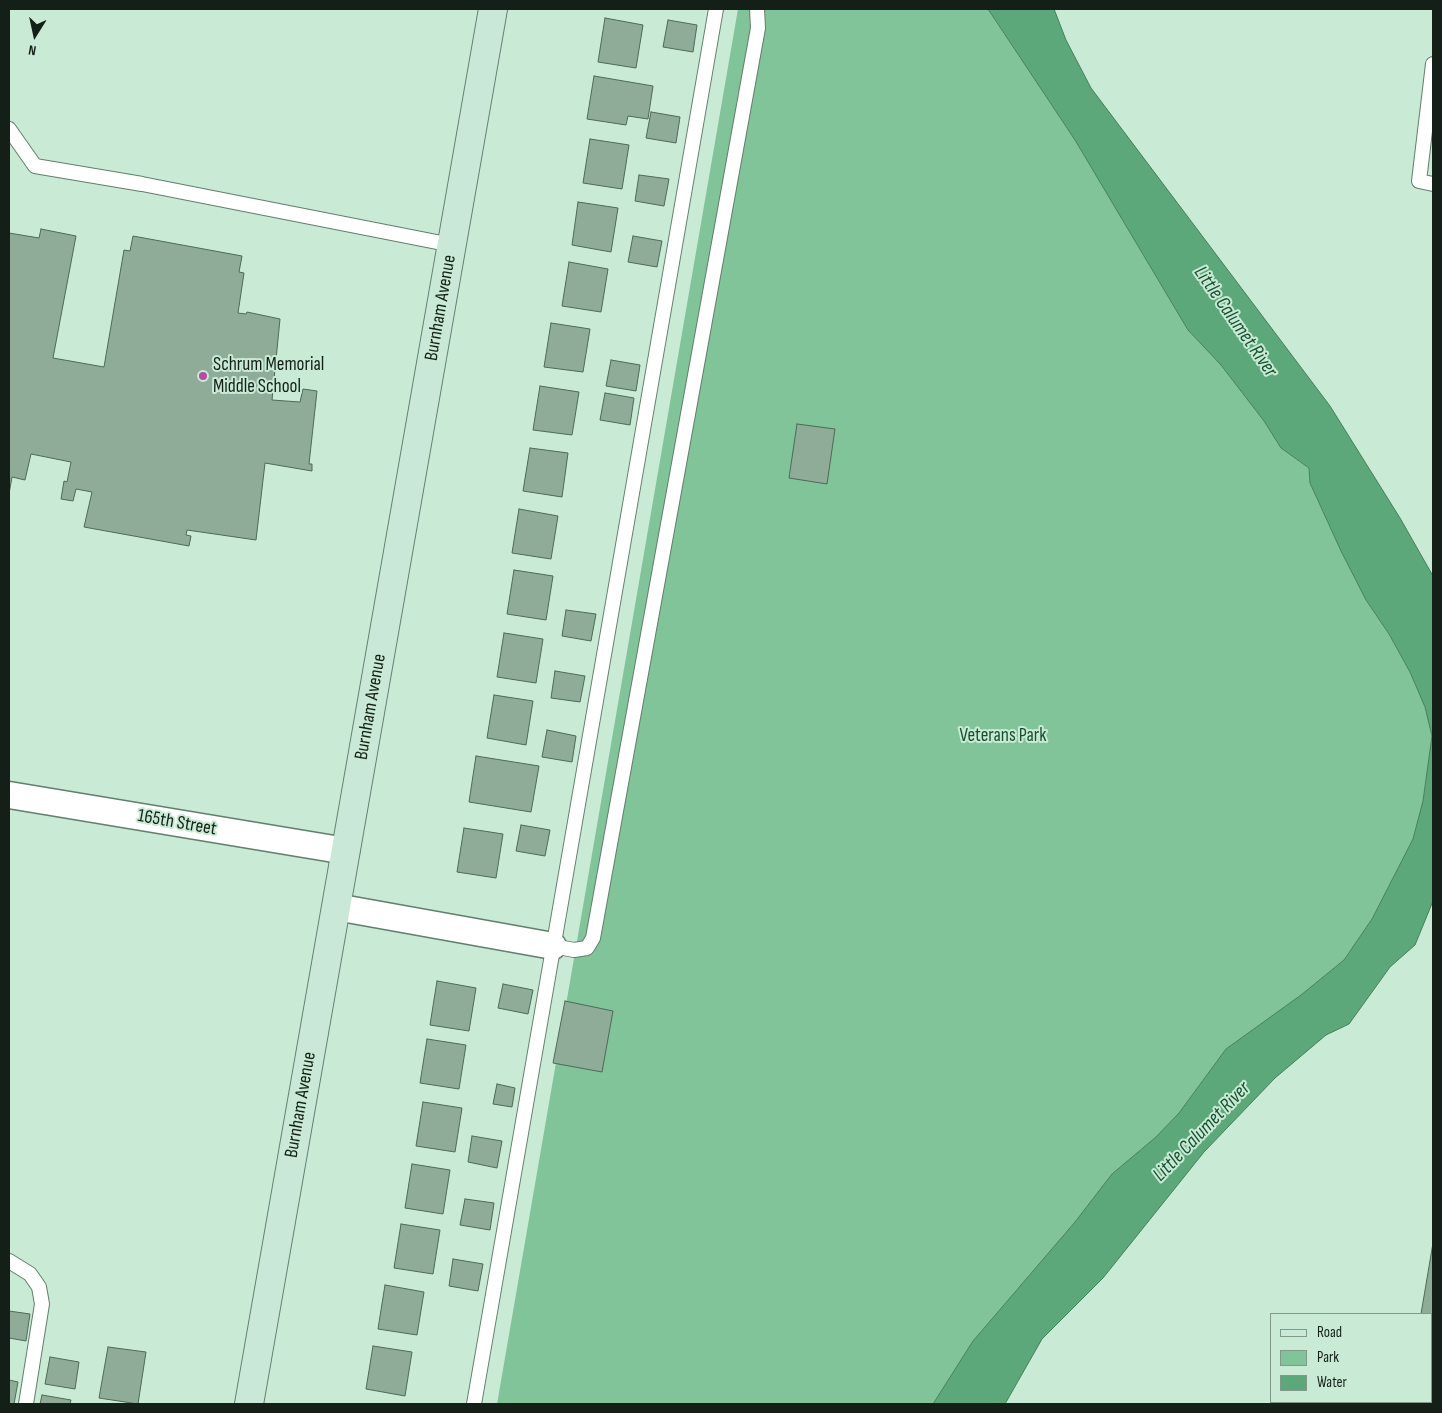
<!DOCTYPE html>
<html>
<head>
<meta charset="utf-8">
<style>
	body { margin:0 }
	#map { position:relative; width:1442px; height:1413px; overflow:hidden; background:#c9ead4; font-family:"Sofia Sans Condensed",sans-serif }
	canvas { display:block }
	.frame { position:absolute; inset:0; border:10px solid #131f17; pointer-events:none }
	.legend { position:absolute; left:1270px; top:1313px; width:162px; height:90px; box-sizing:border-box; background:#c9ead4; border:1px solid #809988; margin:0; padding:6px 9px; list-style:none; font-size:15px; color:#131f17 }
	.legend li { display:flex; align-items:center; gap:10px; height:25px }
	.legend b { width:25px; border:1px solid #809988 }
	.north { position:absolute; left:10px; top:10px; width:50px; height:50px; -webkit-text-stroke:4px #c9ead4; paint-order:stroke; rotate:190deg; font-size:14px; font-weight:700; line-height:20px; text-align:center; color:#131f17 }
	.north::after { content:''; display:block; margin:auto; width:18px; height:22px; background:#131f17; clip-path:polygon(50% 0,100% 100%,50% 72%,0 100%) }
</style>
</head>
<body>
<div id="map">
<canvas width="1442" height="1413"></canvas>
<div class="frame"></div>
<ul class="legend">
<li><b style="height:6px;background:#cae8d7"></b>Road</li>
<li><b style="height:14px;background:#81c49a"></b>Park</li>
<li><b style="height:14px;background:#5ca87a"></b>Water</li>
</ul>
<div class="north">N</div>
</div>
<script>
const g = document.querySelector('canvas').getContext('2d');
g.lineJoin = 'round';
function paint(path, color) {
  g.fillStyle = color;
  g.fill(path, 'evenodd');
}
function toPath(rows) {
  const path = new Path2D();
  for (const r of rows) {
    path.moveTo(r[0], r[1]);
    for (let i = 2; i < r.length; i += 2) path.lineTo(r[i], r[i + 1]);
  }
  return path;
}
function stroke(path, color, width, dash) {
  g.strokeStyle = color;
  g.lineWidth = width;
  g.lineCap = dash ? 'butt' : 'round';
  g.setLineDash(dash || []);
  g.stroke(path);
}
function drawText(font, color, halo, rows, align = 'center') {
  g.font = font + ' "Sofia Sans Condensed",sans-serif';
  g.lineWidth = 4;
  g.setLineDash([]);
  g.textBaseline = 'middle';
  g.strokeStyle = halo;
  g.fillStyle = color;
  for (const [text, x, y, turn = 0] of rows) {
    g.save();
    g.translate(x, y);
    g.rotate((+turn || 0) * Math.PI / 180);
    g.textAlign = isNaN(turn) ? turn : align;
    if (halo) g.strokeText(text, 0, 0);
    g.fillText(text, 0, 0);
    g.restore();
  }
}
paint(toPath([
	[738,9,988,9,1075,140,1188,330,1221,365,1264,421,1281,448,1309,468,1310,483,1341,551,1366,600,1389,634,1410,672,1425,707,1432,736,1430,764,1423,801,1413,839,1372,919,1344,960,1301,995,1226,1049,1179,1113,1156,1137,1112,1174,1075,1222,973,1341,933,1404,497,1404]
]), '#81c49a');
const water = toPath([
	[988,9,1054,9,1066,40,1091,88,1330,406,1400,518,1433,576,1433,901,1415,945,1390,967,1349,1024,1326,1035,1275,1078,1204,1152,1103,1278,1042,1339,1005,1404,933,1404,973,1341,1075,1222,1112,1174,1156,1137,1179,1113,1226,1049,1301,995,1344,960,1372,919,1413,839,1423,801,1432,736,1425,707,1410,672,1389,634,1366,600,1341,551,1310,483,1309,468,1281,448,1264,421,1221,365,1188,330,1075,140,988,9]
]);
paint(water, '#5ca87a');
stroke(water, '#467f5c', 1);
const building = toPath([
	[605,18,643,25,636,68,598,62,605,18],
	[668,20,697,25,693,52,663,47,668,20],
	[594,76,653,86,648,119,628,116,626,125,587,119,594,76],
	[651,112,680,117,676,143,646,138,651,112],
	[590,139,629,145,622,189,583,183,590,139],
	[639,175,669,179,664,206,635,201,639,175],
	[578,202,618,208,611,252,572,245,578,202],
	[41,229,76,236,53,358,104,367,124,250,130,251,133,236,242,256,239,272,244,273,238,313,246,314,247,312,280,319,272,400,300,402,303,389,317,391,309,464,312,464,312,471,265,463,256,540,187,530,186,535,191,536,189,546,84,527,92,492,76,489,73,501,61,499,64,481,67,482,71,462,31,454,25,480,12,477,9,494,9,233,39,238,41,229],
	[633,236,662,241,657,267,628,262,633,236],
	[569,262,608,269,601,312,562,306,569,262],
	[551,323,590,329,583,372,544,367,551,323],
	[611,360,640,365,636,391,606,386,611,360],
	[540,386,579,392,572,435,533,430,540,386],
	[605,393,634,398,630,425,600,420,605,393],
	[797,424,835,429,827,484,789,478,797,424],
	[530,448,568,453,562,497,523,491,530,448],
	[519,509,558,516,551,559,512,553,519,509],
	[514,570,553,576,546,620,507,614,514,570],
	[566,610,596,614,591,641,562,636,566,610],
	[504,633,543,639,536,683,497,677,504,633],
	[555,671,585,676,580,702,551,698,555,671],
	[494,695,533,701,526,745,487,738,494,695],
	[547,730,576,736,572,762,542,757,547,730],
	[476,756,539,766,531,812,469,802,476,756],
	[521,825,550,830,545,856,516,851,521,825],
	[464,828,503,834,496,878,457,872,464,828],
	[437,981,476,988,469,1031,430,1025,437,981],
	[503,984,533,990,528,1014,498,1008,503,984],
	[565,1001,613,1011,602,1072,553,1063,565,1001],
	[427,1039,466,1045,459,1089,420,1083,427,1039],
	[497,1084,515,1088,512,1107,493,1104,497,1084],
	[423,1102,462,1108,455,1152,416,1146,423,1102],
	[472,1136,502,1141,497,1168,468,1162,472,1136],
	[412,1164,450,1170,443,1214,405,1208,412,1164],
	[465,1199,494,1203,490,1230,460,1225,465,1199],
	[401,1224,440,1230,433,1274,394,1268,401,1224],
	[1433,1243,1433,1335,1431,1335,1431,1314,1421,1314,1433,1243],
	[453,1259,483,1264,478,1291,449,1286,453,1259],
	[385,1285,424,1292,417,1335,378,1329,385,1285],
	[9,1311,30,1314,26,1341,9,1338,9,1311],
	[373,1346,412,1352,405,1396,366,1389,373,1346],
	[108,1347,146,1352,138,1404,99,1398,108,1347],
	[50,1357,79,1362,75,1389,45,1384,50,1357],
	[9,1380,18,1382,14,1404,9,1404,9,1380],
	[42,1395,71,1400,70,1404,40,1404,42,1395]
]);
paint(building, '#8eac98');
stroke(building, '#4d6a57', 1);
const lane = toPath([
	[1433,64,1419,181,1433,184],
	[9,129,35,166,142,184,452,245],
	[553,946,574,950,587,948,593,938,758,28,757,9],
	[9,1261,30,1274,39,1287,42,1304,26,1404],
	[474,1404,716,9]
]);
const street = toPath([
	[9,795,346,851],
	[336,907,553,946]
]);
const secondary = toPath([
	[249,1404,493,9]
]);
stroke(lane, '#627f6c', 16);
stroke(street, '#627f6c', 29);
stroke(secondary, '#627f6c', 30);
stroke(lane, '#fff', 14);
stroke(street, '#fff', 26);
stroke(secondary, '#cae8d7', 28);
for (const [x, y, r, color] of [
	[203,376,5,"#bb4aa6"]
]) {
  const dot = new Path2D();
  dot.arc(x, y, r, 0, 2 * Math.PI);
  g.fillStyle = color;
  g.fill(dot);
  stroke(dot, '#c9ead4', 2);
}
drawText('19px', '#131f17', '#c9ead4', [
	["Burnham Avenue",441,308,-80],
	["Burnham Avenue",371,707,-80],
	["165th Street",177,823,10],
	["Burnham Avenue",301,1105,-80]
]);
drawText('19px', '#131f17', '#c9ead4', [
	["Schrum Memorial",213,365],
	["Middle School",213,387]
], 'left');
drawText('19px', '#154f30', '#c9ead4', [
	["Veterans Park",1003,736]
]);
drawText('italic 20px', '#185232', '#c9ead4', [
	["Little Calumet River",1235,322,55],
	["Little Calumet River",1202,1132,-46]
]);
</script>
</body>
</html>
